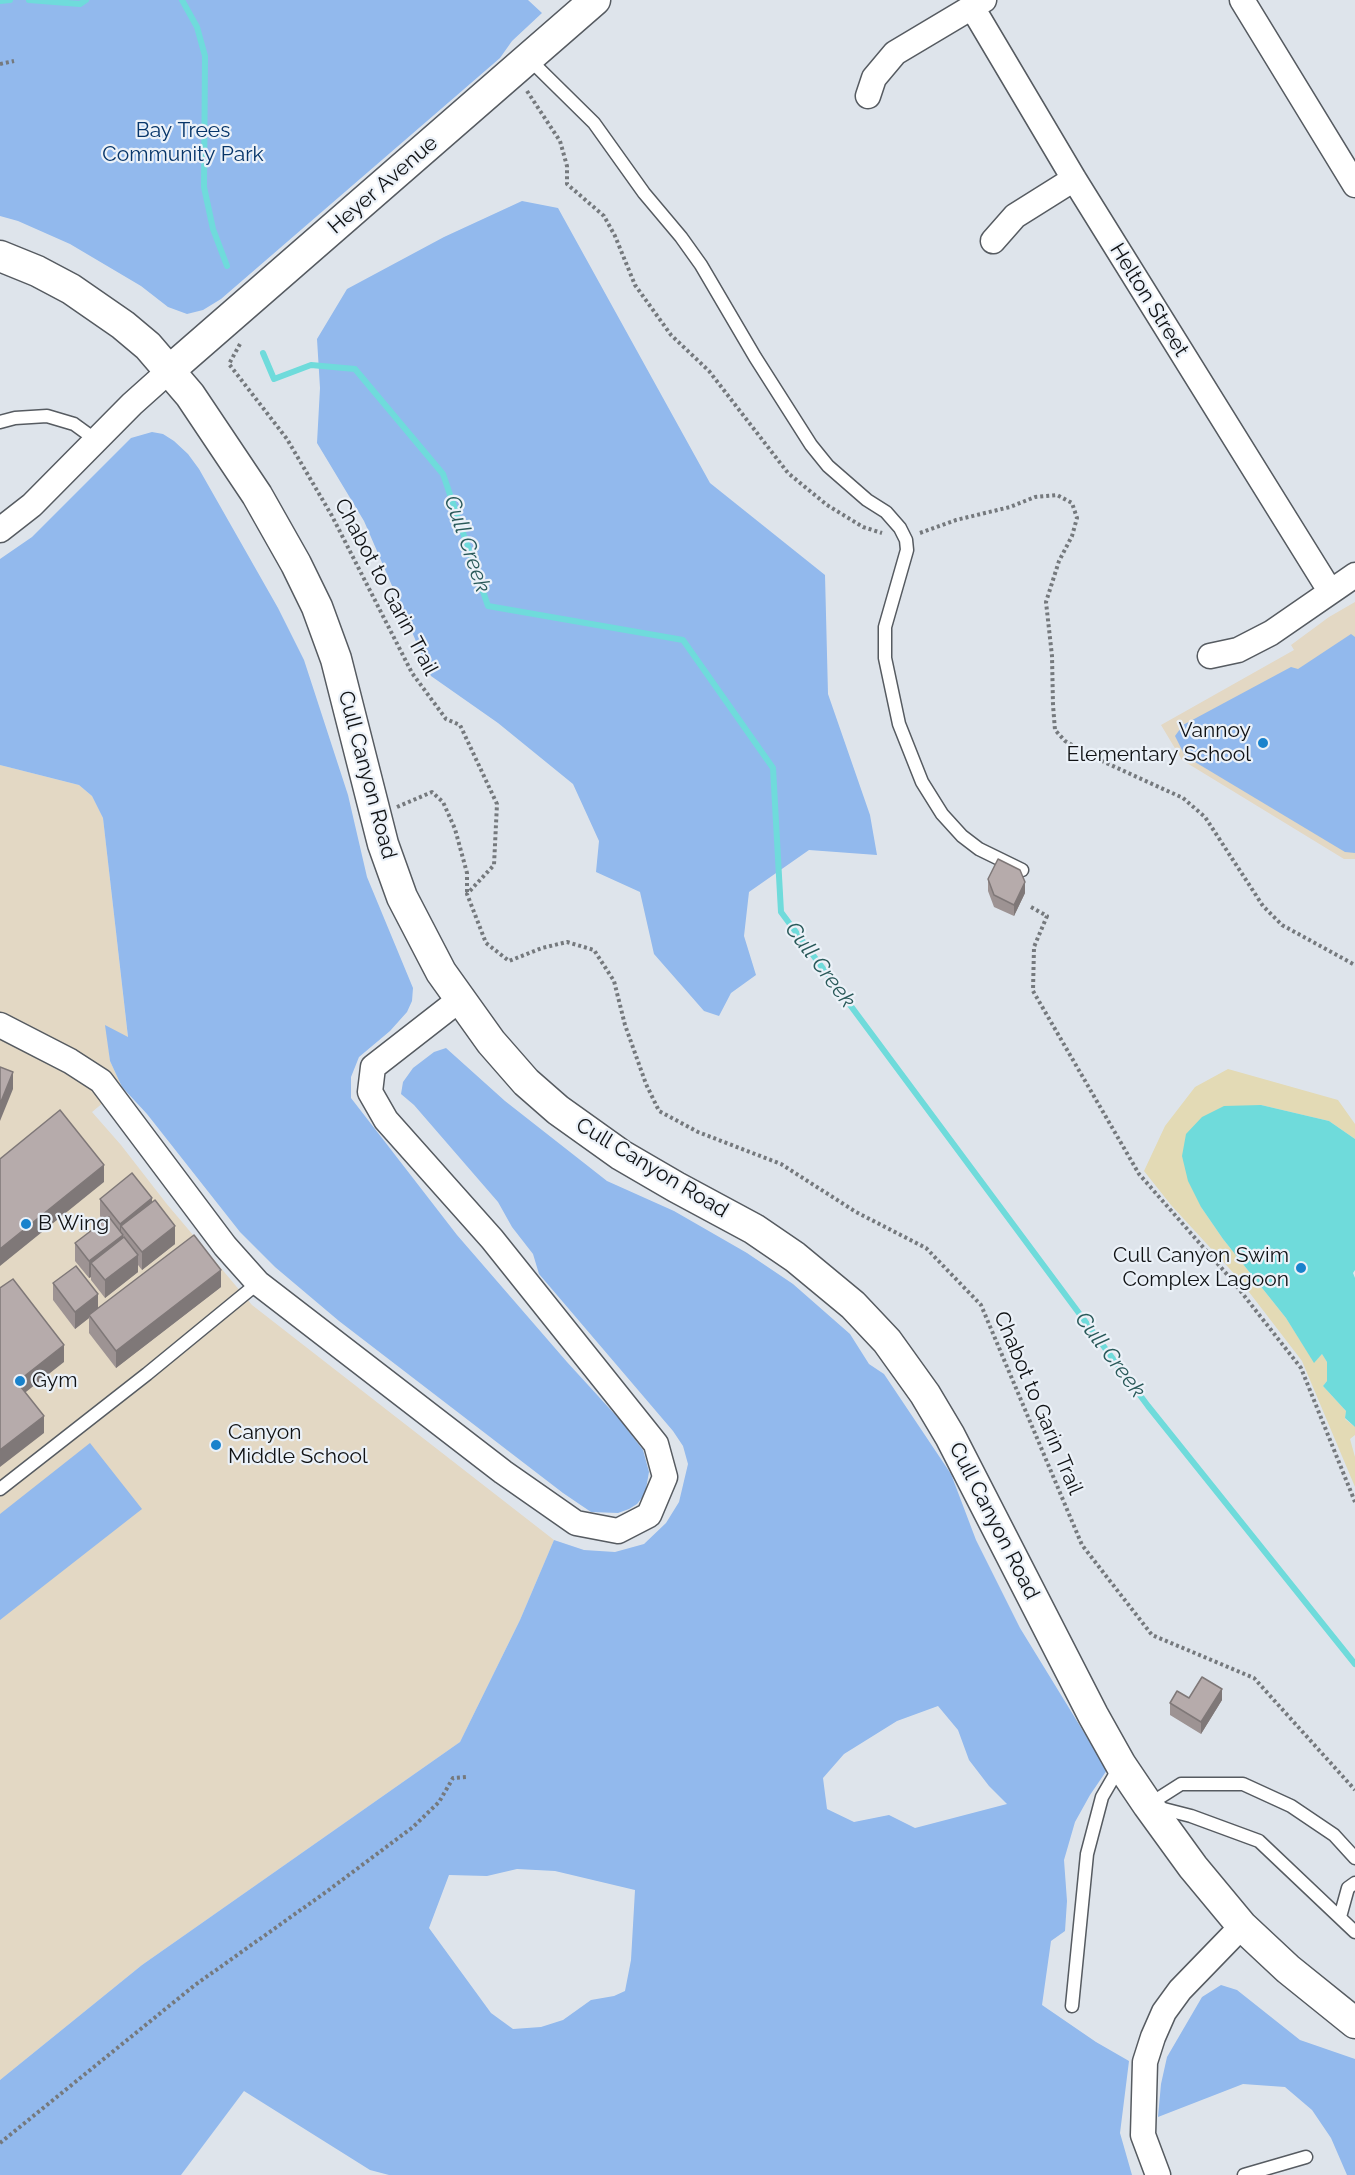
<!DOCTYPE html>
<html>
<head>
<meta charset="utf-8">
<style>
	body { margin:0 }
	canvas { display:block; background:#dee4eb }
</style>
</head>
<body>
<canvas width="1355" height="2175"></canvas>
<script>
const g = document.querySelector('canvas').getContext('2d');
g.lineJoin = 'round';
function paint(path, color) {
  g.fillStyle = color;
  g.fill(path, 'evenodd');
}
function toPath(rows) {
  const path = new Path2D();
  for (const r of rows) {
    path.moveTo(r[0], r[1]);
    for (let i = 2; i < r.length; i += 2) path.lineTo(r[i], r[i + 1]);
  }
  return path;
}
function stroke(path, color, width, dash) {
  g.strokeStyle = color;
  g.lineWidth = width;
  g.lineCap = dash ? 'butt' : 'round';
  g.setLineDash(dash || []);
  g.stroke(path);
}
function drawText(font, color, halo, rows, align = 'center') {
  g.font = font + ' Raleway,sans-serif';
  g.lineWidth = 4.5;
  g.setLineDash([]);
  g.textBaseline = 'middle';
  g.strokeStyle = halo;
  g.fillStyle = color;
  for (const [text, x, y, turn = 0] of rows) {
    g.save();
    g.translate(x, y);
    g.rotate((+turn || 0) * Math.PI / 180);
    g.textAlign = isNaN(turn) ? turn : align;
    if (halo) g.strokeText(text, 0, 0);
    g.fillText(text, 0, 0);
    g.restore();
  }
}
paint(toPath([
	[1355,602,1355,859,1344,859,1182,760,1161,725,1294,650,1291,645,1329,617],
	[0,765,79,785,92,796,103,818,128,1038,106,1026,110,1061,122,1087,92,1112,121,1145,166,1203,252,1305,554,1540,520,1620,460,1742,142,1965,0,2080]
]), '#e3d8c4');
paint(toPath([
	[0,0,528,0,542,13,512,41,500,58,221,299,203,310,187,314,168,307,141,286,70,244,18,221,0,216],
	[522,201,558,208,710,483,825,575,828,694,870,815,877,855,809,850,749,892,744,936,756,975,731,993,719,1016,704,1011,654,954,640,892,596,872,599,841,573,784,498,723,431,676,364,521,317,443,320,388,317,339,347,289,444,237],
	[152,432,163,434,174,441,188,454,199,469,278,608,304,660,348,795,367,877,413,988,412,1001,407,1012,390,1031,359,1057,351,1077,351,1098,457,1235,567,1362,620,1420,643,1450,649,1472,645,1494,637,1504,629,1509,618,1513,591,1512,563,1493,339,1321,275,1267,240,1232,147,1114,122,1087,110,1061,105,1025,128,1037,103,818,92,796,79,785,0,765,0,559,32,537,131,438],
	[1351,634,1355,637,1355,853,1345,852,1185,756,1175,736,1183,725,1291,667,1298,669],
	[446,1048,505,1101,607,1181,674,1211,747,1253,793,1284,850,1334,869,1364,884,1374,951,1474,976,1540,1020,1628,1107,1770,1090,1795,1075,1822,1064,1860,1067,1901,1065,1931,1051,1941,1042,2005,1096,2042,1129,2061,1120,2133,1132,2175,389,2175,370,2170,244,2091,181,2175,0,2175,0,2080,142,1965,460,1742,520,1620,554,1540,584,1550,615,1552,644,1544,666,1523,679,1502,688,1464,683,1446,673,1431,539,1274,533,1254,512,1227,498,1202,414,1105,401,1094,403,1082,413,1068,434,1052],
	[938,1706,958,1730,969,1760,989,1786,1007,1804,915,1828,889,1815,854,1822,827,1809,823,1778,844,1754,897,1721],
	[517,1869,555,1871,635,1890,631,1960,625,1991,614,1996,591,2000,563,2020,541,2027,513,2029,491,2013,429,1928,449,1875,487,1876],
	[90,1443,142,1509,0,1620,0,1514],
	[1221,1985,1237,1990,1300,2040,1355,2059,1355,2175,1347,2175,1331,2138,1312,2110,1285,2087,1243,2084,1158,2117,1161,2084,1167,2057,1202,1997]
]), '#92b9ed');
paint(toPath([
	[1228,1069,1338,1100,1355,1124,1355,1139,1329,1121,1261,1105,1201,1207,1223,1239,1286,1318,1314,1362,1322,1354,1327,1362,1327,1381,1323,1386,1346,1411,1345,1419,1355,1427,1355,1435,1350,1439,1355,1457,1355,1487,1302,1361,1239,1279,1171,1205,1144,1171,1165,1126,1195,1087]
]), '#e3dab5');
paint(toPath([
	[1261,1105,1329,1121,1355,1139,1355,1270,1353,1273,1355,1278,1355,1427,1345,1418,1346,1411,1323,1386,1327,1381,1327,1362,1322,1354,1314,1363,1286,1318,1223,1239,1201,1207,1188,1181,1182,1156,1186,1134,1202,1117,1224,1106]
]), '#6fdbdb');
stroke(toPath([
	[29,0,80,4,86,0],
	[182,0,197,27,205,56,204,187,213,229,227,266],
	[0,1,10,0],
	[263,353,274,379,311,365,355,369,443,474,488,606,683,640,773,768,781,912,1148,1406,1355,1664]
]), '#6fdbdb', 6);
const service = toPath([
	[528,58,594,123,644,193,681,237,701,265,755,357,811,445,828,466,867,500,886,512,900,528,906,540,907,550,885,627,885,658,899,724,922,782,942,814,962,836,979,849,1022,870],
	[0,422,15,418,47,416,74,424,96,440],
	[0,1489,147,1374,258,1283],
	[1355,1858,1334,1835,1291,1806,1243,1784,1181,1784,1148,1805,1191,1816,1259,1841,1355,1932],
	[1340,1917,1348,1888,1355,1883],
	[1072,2006,1087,1854,1102,1797,1120,1766],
	[1244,2175,1306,2157]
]);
const minor = toPath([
	[1242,0,1355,185],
	[972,7,1074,179,1330,591],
	[868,96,874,78,895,53,984,0],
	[993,241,1015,216,1074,179],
	[0,530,32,505,132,404,170,370],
	[1210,656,1238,650,1271,633,1355,575],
	[0,1025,70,1061,101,1081,225,1246,258,1283,503,1472,576,1523,618,1531,649,1515,665,1477,656,1444,492,1239,386,1120,370,1092,373,1067,459,1000],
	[1158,2175,1143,2135,1145,2062,1153,2037,1164,2012,1180,1990,1242,1926]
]);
const tertiary = toPath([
	[0,256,37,271,71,289,123,325,148,346,190,395,257,495,296,564,317,607,336,659,383,844,402,897,441,972,491,1042,526,1082,558,1110,621,1155,676,1187,754,1229,795,1257,853,1305,887,1341,925,1394,950,1436,1093,1715,1121,1765,1148,1805,1193,1867,1242,1926,1288,1969,1355,2023],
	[170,370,595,0]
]);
stroke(service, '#565b61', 15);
stroke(minor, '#565b61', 27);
stroke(tertiary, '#565b61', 33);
stroke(toPath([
	[0,64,14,61],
	[527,91,560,141,567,166,567,184,604,216,615,236,635,285,671,335,709,371,788,473,827,505,863,527,882,533],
	[240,344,229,364,287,439,332,516,412,673,446,719,460,725,497,804,494,865,467,894,486,943,509,961,542,948,567,942,594,950,614,981,625,1025,646,1084,659,1111,698,1132,781,1164,856,1212,926,1248,981,1305,1082,1545,1152,1635,1254,1678,1355,1790],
	[920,533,956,520,1010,507,1035,497,1057,495,1072,503,1077,518,1072,536,1059,561,1046,602,1052,656,1053,705,1055,730,1065,741,1102,761,1183,798,1205,817,1263,906,1282,925,1355,965],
	[397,807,432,792,443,802,455,829,467,873,467,893],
	[1031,907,1047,916,1034,947,1033,991,1139,1174,1231,1279,1301,1368,1355,1502],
	[0,2143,195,1985,326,1892,413,1827,439,1802,453,1778,466,1777]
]), '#75797d', 4, [3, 3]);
stroke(service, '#fff', 12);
stroke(minor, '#fff', 24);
stroke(tertiary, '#fff', 30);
paint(toPath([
	[988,879,1025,893,1014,916,994,907,988,891],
	[100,1199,152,1202,175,1244,142,1270,138,1265,138,1272,105,1298,91,1280,91,1277,89,1278,75,1261,75,1243,104,1221,100,1216],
	[53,1283,98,1309,221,1287,116,1368,89,1333,89,1318,75,1329,53,1300],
	[1189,1698,1222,1700,1201,1734,1170,1715,1170,1703]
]), '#9d9393');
paint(toPath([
	[1025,882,1025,893,1014,916,1014,905],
	[13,1072,13,1089,0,1121,0,1104],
	[104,1165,104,1182,0,1266,0,1249],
	[152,1198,152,1215,121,1226,121,1236,123,1235,123,1252,91,1263,91,1277,89,1278,89,1261,120,1237,120,1224],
	[175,1226,175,1244,142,1270,142,1252],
	[138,1255,138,1272,105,1298,105,1280],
	[221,1270,221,1287,116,1368,116,1351],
	[98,1294,98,1311,89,1315,89,1318,75,1329,75,1312],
	[64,1345,64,1362,17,1399,17,1382],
	[44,1416,44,1433,0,1467,0,1450],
	[1222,1689,1222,1700,1201,1734,1201,1722]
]), '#7f7878');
const building = toPath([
	[998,859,1020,870,1025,882,1014,905,994,895,988,879,998,859],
	[0,1067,13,1072,0,1104,0,1067],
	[60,1110,104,1165,0,1249,0,1159,60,1110],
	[132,1173,152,1198,120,1224,100,1199,132,1173],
	[155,1200,175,1226,142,1252,121,1226,155,1200],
	[109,1217,123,1235,89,1261,75,1243,109,1217],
	[194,1235,221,1270,116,1351,89,1315,194,1235],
	[124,1237,138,1255,105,1280,91,1263,124,1237],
	[76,1266,98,1294,75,1312,53,1283,76,1266],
	[13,1279,64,1345,17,1382,44,1416,0,1450,0,1288,13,1279],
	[1202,1677,1222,1689,1201,1722,1170,1703,1177,1691,1189,1698,1202,1677]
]);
paint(building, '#b6abab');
stroke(building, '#7f7878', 1.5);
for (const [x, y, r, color] of [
	[1263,743,6,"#1982cc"],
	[26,1224,6,"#1982cc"],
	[1301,1268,6,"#1982cc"],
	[20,1381,6,"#1982cc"],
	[216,1445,6,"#1982cc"]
]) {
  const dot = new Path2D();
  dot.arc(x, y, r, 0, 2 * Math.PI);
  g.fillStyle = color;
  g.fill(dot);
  stroke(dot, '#ebf1f8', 2);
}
drawText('21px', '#063569', '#ebf1f8', [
	["Bay Trees",183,131],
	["Community Park",183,155]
]);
drawText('21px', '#101214', '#ebf1f8', [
	["Heyer Avenue",383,185,-41],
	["Helton Street",1149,300,58],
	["Chabot to Garin Trail",386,587,62],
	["Cull Canyon Road",367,775,75],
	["Cull Canyon Road",652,1168,31],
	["Chabot to Garin Trail",1038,1403,67],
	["Cull Canyon Road",994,1521,63]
]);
drawText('21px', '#101214', '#ebf1f8', [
	["Vannoy",1251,731,"right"],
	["Elementary School",1251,755,"right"],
	["B Wing",38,1224],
	["Cull Canyon Swim",1289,1256,"right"],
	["Complex Lagoon",1289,1280,"right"],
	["Gym",32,1381],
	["Canyon",228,1433],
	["Middle School",228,1457]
], 'left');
drawText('italic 22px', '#295959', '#ebf1f8', [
	["Cull Creek",467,544,71],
	["Cull Creek",820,965,53],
	["Cull Creek",1110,1355,53]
]);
</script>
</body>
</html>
